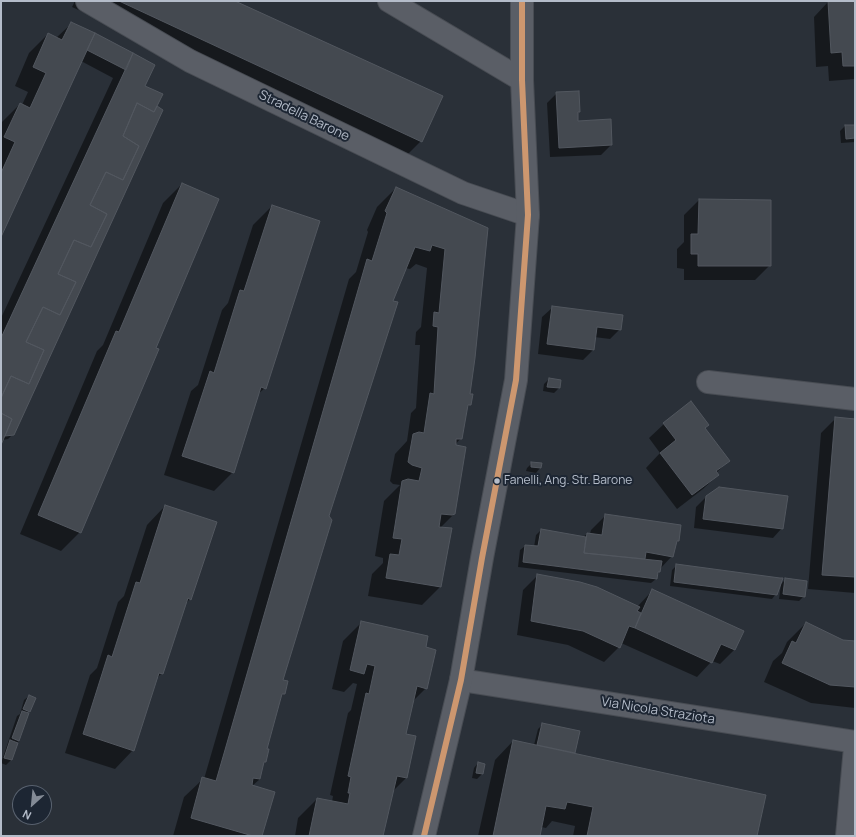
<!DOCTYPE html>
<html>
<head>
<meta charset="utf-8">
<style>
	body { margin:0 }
	#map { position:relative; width:856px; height:837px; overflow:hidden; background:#2a3038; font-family:Manrope,sans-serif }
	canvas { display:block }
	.frame { position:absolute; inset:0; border:2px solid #b4bcc9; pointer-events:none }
	.north { position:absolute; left:12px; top:785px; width:40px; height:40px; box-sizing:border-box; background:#1d2633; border:1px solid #59626f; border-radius:50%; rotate:207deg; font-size:11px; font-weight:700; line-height:16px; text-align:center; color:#b4bcc9 }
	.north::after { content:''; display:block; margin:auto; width:14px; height:18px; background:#848b96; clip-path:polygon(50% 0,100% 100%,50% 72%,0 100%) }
</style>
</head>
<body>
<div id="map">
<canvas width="856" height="837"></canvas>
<div class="frame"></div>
<div class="north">N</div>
</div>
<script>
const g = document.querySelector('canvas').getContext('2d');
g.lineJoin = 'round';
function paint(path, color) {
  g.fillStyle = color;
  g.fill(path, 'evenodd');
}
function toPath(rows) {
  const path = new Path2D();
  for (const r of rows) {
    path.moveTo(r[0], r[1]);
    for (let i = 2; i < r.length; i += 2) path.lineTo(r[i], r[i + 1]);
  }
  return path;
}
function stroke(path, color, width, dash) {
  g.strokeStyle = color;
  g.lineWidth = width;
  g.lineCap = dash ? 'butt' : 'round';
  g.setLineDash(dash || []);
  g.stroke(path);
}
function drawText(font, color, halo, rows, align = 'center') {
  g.font = font + ' Manrope,sans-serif';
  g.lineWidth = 4;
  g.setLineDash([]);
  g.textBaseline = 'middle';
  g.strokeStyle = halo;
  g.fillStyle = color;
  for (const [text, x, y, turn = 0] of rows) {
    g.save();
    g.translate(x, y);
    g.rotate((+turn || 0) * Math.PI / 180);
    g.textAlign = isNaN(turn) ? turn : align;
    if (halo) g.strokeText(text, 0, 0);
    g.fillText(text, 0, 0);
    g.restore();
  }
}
paint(toPath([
	[75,1,232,1,421,141,402,160,72,7],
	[855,1,855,79,829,81,828,66,816,67,814,17,828,2],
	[72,23,132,54,143,87,13,434,8,439,2,440,1,441,1,318,113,78,81,61,1,234,1,123,20,104,22,105,28,92,15,86,29,53,48,34,56,38],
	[557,93,579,112,577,114,577,122,611,145,601,155,550,157,547,103],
	[845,126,855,126,855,142,841,143,840,131],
	[182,184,154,348,80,532,61,551,20,534,97,351,103,345,163,203],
	[396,188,487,228,469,394,470,404,466,409,461,438,455,445,454,514,440,528,440,587,422,605,368,596,372,574,383,563,383,558,375,556,384,501,400,485,393,484,390,481,395,454,407,441,411,413,416,408,420,345,415,345,416,332,421,327,427,268,416,264,410,269,405,268,391,302,328,516,281,681,284,693,280,697,265,750,265,762,262,764,260,779,252,786,261,836,173,836,184,797,203,779,204,779,349,279,356,272,368,232,367,230,377,207],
	[699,200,770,265,755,280,684,280,684,269,677,268,677,249,684,242,684,215],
	[272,206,265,388,257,395,233,472,214,491,164,475,191,391,198,385,222,310,228,303,253,225],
	[552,308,620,329,610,339,594,337,593,350,583,360,538,354,542,317],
	[549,379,559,388,554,393,543,391,544,384],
	[691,402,704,428,729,460,716,473,718,475,703,489,677,509,646,468,660,453,649,438,664,424],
	[836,418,855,420,855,593,808,589,821,433],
	[532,463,540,468,536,473,526,471,527,468],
	[706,497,782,528,773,538,694,528,696,507],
	[165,506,190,599,184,605,162,673,156,679,133,750,115,769,65,753,90,675,97,668,118,602,124,596,147,525],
	[606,515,678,541,675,544,672,556,660,569,656,579,651,583,518,567,520,550,525,546,534,547,536,535,541,530,583,537,587,534,590,534,591,530],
	[677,565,776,594,772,599,670,586,672,570],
	[538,575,637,607,652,591,734,650,720,664,712,661,697,677,621,643,619,647,604,662,568,645,517,635,523,590],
	[786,579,804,596,799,601,779,599,781,584],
	[362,622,425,648,426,688,412,702,405,735,415,737,406,778,392,792,383,835,388,836,295,836,298,818,317,799,332,802,333,796,330,795,348,713,351,710,357,684,353,683,344,692,332,689,343,641],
	[806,623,842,641,855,642,855,708,811,703,764,682,773,661,782,653,787,642],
	[29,696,30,711,27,714,19,741,16,744,17,744,11,760,6,765,1,763,17,716,20,714,24,700],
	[543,724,579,732,574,754,757,836,573,836,575,826,552,821,546,828,541,827,539,836,478,836,495,760,513,741,534,745,538,729],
	[478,763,484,764,482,774,477,779,472,778,474,768]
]), '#0007');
const building = toPath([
	[119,1,235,1,443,96,422,142,119,1],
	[828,1,855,1,855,66,843,66,842,52,831,53,828,1],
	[71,22,95,33,1,237,1,173,15,142,4,137,20,103,30,108,46,73,33,67,48,33,62,40,71,22],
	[95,33,133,53,126,70,87,50,95,33],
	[133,53,155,65,145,86,163,94,154,112,137,103,123,136,139,146,123,180,106,172,90,205,107,214,91,247,74,240,58,274,76,282,60,315,43,307,26,342,44,350,29,384,11,376,1,398,1,338,133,53],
	[579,91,580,112,578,112,578,121,611,119,612,145,559,148,556,92,579,91],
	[137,103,154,112,157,106,163,110,14,435,5,436,12,419,1,413,1,398,11,376,29,384,44,350,26,342,43,307,60,315,76,282,58,274,74,240,91,247,107,214,90,205,106,172,123,180,139,146,123,136,137,103],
	[845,125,855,125,855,138,846,139,845,125],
	[182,183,219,199,156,348,159,349,81,533,38,515,116,331,119,332,182,183],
	[396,187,488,228,475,358,470,394,473,394,471,405,468,405,462,439,456,439,456,445,466,447,455,514,452,515,441,514,439,527,452,528,441,587,386,578,390,554,399,555,402,539,393,538,402,481,408,479,419,481,422,468,412,465,408,462,413,434,419,432,424,433,430,393,434,394,438,327,433,326,434,312,439,313,445,249,432,245,430,251,415,247,393,301,398,302,329,516,332,520,283,680,288,681,285,694,282,694,267,749,269,749,266,762,264,762,260,779,253,778,252,785,275,792,262,836,253,836,191,818,202,777,216,781,367,259,372,261,387,213,385,211,396,187],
	[699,199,771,200,771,266,698,266,698,254,691,254,691,234,698,234,699,199],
	[272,205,320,221,266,389,261,387,234,473,182,456,210,371,214,373,240,290,244,291,272,205],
	[552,306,623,315,621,330,597,327,594,350,547,344,552,306],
	[549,378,561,380,560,388,547,387,549,378],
	[691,401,709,425,705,428,730,461,716,471,719,475,692,495,660,453,676,440,663,423,691,401],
	[1,413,12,419,1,445,1,413],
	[835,417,855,419,855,577,822,575,835,417],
	[531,462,542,463,541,468,531,467,531,462],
	[719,487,788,496,783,529,703,519,706,496,719,487],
	[165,505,217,522,191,600,188,598,163,674,159,673,134,751,83,734,108,655,112,657,136,582,140,583,165,505],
	[605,514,681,525,679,541,677,541,673,557,646,552,645,559,584,553,587,533,602,535,605,514],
	[541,529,586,537,584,553,662,561,660,572,658,572,657,579,523,562,525,545,538,546,541,529],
	[676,564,780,578,783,578,777,595,674,582,676,564],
	[537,574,580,582,597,587,640,607,637,611,641,613,635,628,629,626,620,648,583,631,531,621,537,574],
	[785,578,807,581,805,597,783,594,785,578],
	[652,589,744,631,735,650,721,644,712,663,635,628,652,589],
	[361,621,428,636,426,647,436,650,427,689,417,686,406,734,416,736,407,778,397,776,383,836,309,836,317,798,348,804,350,793,348,793,351,777,348,776,366,693,369,694,375,666,367,664,364,674,350,670,361,621],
	[806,622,843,640,855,641,855,687,830,685,782,663,792,641,796,643,806,622],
	[29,695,36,698,30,712,23,709,29,695],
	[22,711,29,713,19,741,12,738,22,711],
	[542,723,580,731,575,753,537,745,542,723],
	[10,740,18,743,12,760,4,758,10,740],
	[513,740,766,795,757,836,587,836,593,807,567,802,565,809,546,806,540,836,493,836,513,740],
	[478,762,485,764,483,774,476,773,478,762]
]);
paint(building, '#444950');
stroke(building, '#52575f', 1);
const minor = toPath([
	[87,1,190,61,463,193,528,215],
	[389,1,522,80],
	[708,382,855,399],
	[461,680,855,742],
	[847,836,855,747]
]);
const tertiary = toPath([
	[424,836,461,680,482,558,516,380,528,215,522,80,522,1]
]);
stroke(minor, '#484c53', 24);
stroke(tertiary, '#484c53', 24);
stroke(minor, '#5a5e66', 22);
stroke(tertiary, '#5a5e66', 22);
stroke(toPath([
	[424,836,461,680,482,558,516,380,528,215,522,80,522,1]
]), '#cd976f', 6);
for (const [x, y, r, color] of [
	[497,481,3.5,"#b4bcc9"]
]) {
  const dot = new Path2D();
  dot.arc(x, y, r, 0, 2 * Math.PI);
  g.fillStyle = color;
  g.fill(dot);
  stroke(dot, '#1d2633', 1.5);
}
drawText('12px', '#b4bcc9', '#1d2633', [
	["Fanelli, Ang. Str. Barone",504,481]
], 'left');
drawText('13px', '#b4bcc9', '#1d2633', [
	["Stradella Barone",304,116,26],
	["Via Nicola Straziota",658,711,9]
]);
</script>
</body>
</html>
